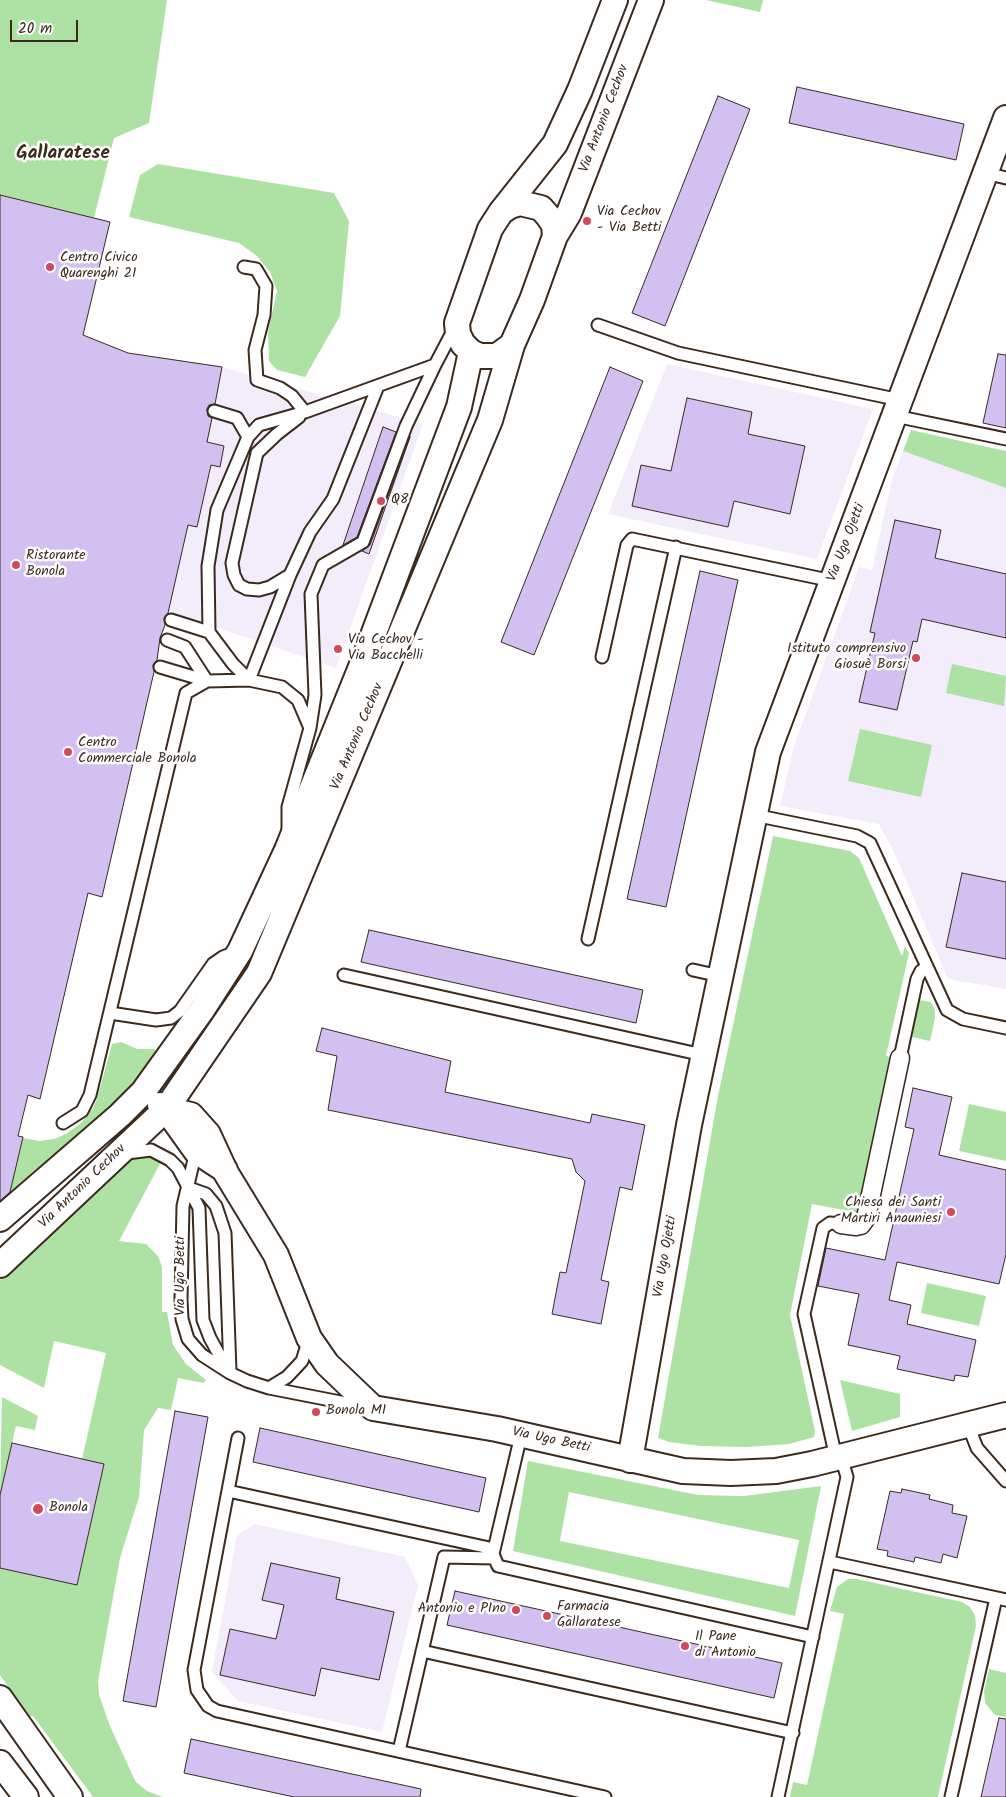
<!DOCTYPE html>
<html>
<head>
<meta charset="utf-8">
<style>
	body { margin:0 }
	#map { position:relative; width:1006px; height:1797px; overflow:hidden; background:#fff; font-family:Kalam,sans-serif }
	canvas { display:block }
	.scale { position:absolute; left:10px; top:20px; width:68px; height:22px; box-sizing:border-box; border:2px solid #3b2a1e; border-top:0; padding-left:6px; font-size:15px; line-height:18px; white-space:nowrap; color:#3b2a1e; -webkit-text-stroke:4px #fff; paint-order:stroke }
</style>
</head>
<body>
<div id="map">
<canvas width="1006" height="1797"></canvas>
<div class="scale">20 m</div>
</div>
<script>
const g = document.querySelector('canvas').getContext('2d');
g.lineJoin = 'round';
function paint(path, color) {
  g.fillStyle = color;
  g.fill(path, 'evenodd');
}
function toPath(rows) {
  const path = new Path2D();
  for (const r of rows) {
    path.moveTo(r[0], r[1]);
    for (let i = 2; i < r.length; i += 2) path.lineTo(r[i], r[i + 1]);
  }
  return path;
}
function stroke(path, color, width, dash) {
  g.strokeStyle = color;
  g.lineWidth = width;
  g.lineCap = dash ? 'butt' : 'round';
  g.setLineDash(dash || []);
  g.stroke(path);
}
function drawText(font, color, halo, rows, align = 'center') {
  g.font = font + ' Kalam,sans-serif';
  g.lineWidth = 5;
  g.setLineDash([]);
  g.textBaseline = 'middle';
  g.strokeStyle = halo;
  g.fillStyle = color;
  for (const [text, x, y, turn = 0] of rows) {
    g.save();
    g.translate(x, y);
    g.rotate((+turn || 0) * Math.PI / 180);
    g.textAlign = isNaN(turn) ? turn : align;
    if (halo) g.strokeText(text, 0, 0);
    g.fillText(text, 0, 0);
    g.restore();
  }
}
paint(toPath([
	[0,312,83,335,128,353,222,367,423,424,336,668,168,611,102,897,88,894,40,1099,27,1096,18,1135,23,1137,13,1178],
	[667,364,873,409,817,559,608,514],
	[903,451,1006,488,1006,989,948,979,894,852,879,824,780,806,794,746,859,567,872,570,892,480],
	[255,1524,405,1557,418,1585,382,1732,238,1701,212,1672,237,1535]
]), '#f2ecfb');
paint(toPath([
	[0,0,167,0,149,123,114,138,94,218,0,195],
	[706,0,763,0,760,12],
	[158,164,334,193,349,221,340,316,305,377,277,370,269,361,268,332,277,291,270,272,257,256,239,243,129,217,140,175],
	[911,430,1006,451,1006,488,903,451],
	[952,664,1006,676,1004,706,946,693],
	[860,729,932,745,921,797,848,781],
	[773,836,850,851,859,858,902,956,905,946,909,953,886,1056,895,1058,861,1213,812,1204,790,1315,815,1431,814,1437,789,1444,747,1447,701,1446,669,1442,658,1438,718,1096],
	[919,1000,931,1002,935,1010,935,1018,930,1041,912,1037],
	[121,1042,137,1049,155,1049,155,1055,130,1089,108,1110,0,1204,0,1175,23,1138,39,1141,54,1139,66,1134,81,1123,93,1108,97,1099,112,1044],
	[969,1104,1006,1112,1006,1161,959,1151],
	[139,1156,149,1156,161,1162,119,1241,146,1244,158,1256,162,1267,162,1312,167,1312,173,1345,186,1364,206,1380,204,1383,178,1378,171,1410,158,1408,144,1430,139,1497,120,1558,98,1681,99,1695,110,1726,132,1774,136,1782,147,1791,163,1797,93,1797,33,1716,29,1717,0,1675,0,1568,77,1585,104,1464,82,1459,106,1353,54,1341,44,1388,0,1365,0,1280,127,1161],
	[927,1283,986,1296,979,1326,921,1313],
	[840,1380,900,1394,900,1417,852,1431],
	[2,1397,38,1416,35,1430,16,1426,0,1495],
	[528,1461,698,1495,744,1496,821,1486,795,1616,513,1551],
	[569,1492,799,1540,789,1588,560,1541],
	[848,1579,857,1579,962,1602,970,1607,975,1615,976,1626,938,1797,790,1797,793,1782,807,1785,844,1614,830,1611,837,1587],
	[989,1669,1006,1673,1006,1717,995,1715,985,1703,984,1691]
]), '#aee2a4');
const building = toPath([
	[797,87,964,124,956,160,789,123,797,87],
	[718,96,750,109,665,326,632,313,718,96],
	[0,195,110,222,83,335,128,353,222,367,215,404,209,405,207,409,208,416,212,418,207,442,224,446,220,467,211,465,197,527,188,525,168,613,164,618,165,625,160,638,157,660,153,665,154,672,102,897,88,893,40,1099,28,1095,18,1136,23,1137,10,1192,0,1201,0,195],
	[998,354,1006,355,1006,428,983,423,998,354],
	[610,367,643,381,534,655,501,642,610,367],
	[687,398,752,412,748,434,805,446,790,514,734,501,728,527,632,506,641,465,671,471,687,398],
	[383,427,396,432,357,537,343,545,383,427],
	[410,437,369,554,362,551,370,545,410,437],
	[895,520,941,530,935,558,1006,574,1006,638,922,619,917,642,913,641,897,710,859,702,875,633,870,632,895,520],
	[700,571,738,580,666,907,627,899,700,571],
	[962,873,1006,882,1006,959,946,947,962,873],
	[369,930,643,990,636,1023,361,962,369,930],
	[322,1028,451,1061,445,1092,590,1123,592,1114,645,1125,632,1190,620,1187,601,1280,609,1282,601,1324,552,1314,560,1272,566,1273,585,1181,576,1172,572,1159,328,1110,337,1056,316,1051,322,1028],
	[913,1088,952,1097,939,1155,1006,1170,1006,1254,999,1284,897,1262,889,1300,911,1305,907,1324,976,1340,968,1377,955,1375,954,1381,897,1369,900,1356,848,1345,859,1294,818,1286,826,1248,885,1260,914,1129,905,1127,913,1088],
	[175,1411,208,1417,156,1707,123,1701,175,1411],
	[260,1428,486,1478,479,1512,253,1462,260,1428],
	[12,1443,104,1464,77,1585,0,1568,0,1495,12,1443],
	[902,1489,930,1495,929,1499,953,1505,952,1513,967,1516,957,1558,943,1554,941,1563,915,1557,914,1562,887,1556,888,1551,877,1549,890,1491,901,1493,902,1489],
	[271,1563,340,1578,336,1599,394,1612,379,1680,321,1668,315,1696,220,1675,230,1629,276,1639,284,1605,262,1600,271,1563],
	[455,1591,782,1663,774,1698,447,1625,455,1591],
	[999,1718,1006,1719,1006,1797,981,1797,999,1718],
	[191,1739,421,1789,420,1797,294,1797,184,1773,191,1739]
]);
paint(building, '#d2c0f1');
stroke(building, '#3b2a1e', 1);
const service = toPath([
	[985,173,1006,178],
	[244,267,256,269,266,286,264,315,255,350,257,380,280,388,292,396,305,412],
	[598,325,678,353,900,400],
	[214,411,237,418,248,437],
	[895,416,1006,439],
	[290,575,270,587,259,590,247,589,239,585,234,575,232,563,257,453,277,434,299,417],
	[171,620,209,632],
	[167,640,185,647,207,681],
	[602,657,627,545,632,539,833,581],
	[160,667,207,681],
	[249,680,233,664,209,632,208,566,217,510,248,437,259,425,305,412,435,365,455,327],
	[249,680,290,575,310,532,333,499,378,386],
	[310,728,315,695,311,594,323,565,363,542,406,426,435,365],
	[754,815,857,836,870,843,947,1010,963,1019,1006,1028],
	[588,939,676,547],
	[693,970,720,976],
	[344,975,703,1055],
	[110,1013,156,1020,171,1018,180,1011,213,964,223,957,236,952],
	[900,1058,917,979,921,971,926,967],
	[63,1123,82,1111,90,1095,186,693,207,681,249,680,282,687,298,700,310,728,288,807,288,831],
	[196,1151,183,1206,181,1300,182,1319,188,1339,202,1355,230,1373,247,1381,269,1388,366,1407],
	[127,1153,151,1150,170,1160,178,1168,199,1208,203,1320,210,1338,228,1371],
	[189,1188,206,1194,216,1206,225,1233,230,1371],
	[269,1388,287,1377,302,1361,309,1339],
	[968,1425,977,1448,1006,1481],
	[521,1435,493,1554,498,1566,813,1637],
	[238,1438,194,1670,197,1690,208,1706,217,1711,605,1797],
	[836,1458,804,1314,823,1228,830,1223,841,1224],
	[228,1491,494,1549],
	[830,1562,1006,1600],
	[422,1651,793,1733],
	[399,1751,444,1557,494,1558],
	[778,1797,847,1477,841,1457],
	[951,1797,996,1598]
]);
const pedestrian = toPath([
	[841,1224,856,1226,861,1225,866,1218,900,1058]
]);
const minor = toPath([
	[501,212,510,206,520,203,541,208,548,216,554,225,555,236],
	[512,345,497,356,480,356,471,352,463,344,458,334,457,323,490,229,501,212,555,144,580,90,615,0],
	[160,1105,166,1109,196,1151,225,1170],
	[166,1109,191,1115,208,1134,226,1173,276,1255,309,1338,327,1364,373,1408,497,1429,683,1471,731,1473,776,1471,812,1464,1006,1415],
	[0,1219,120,1115,143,1092,202,1010,240,951,287,850,363,662,459,407,471,352],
	[0,1265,166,1109,259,973,490,420,512,345,532,300,555,236,569,213,651,0],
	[630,1460,689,1125,768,752,1006,118],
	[0,1698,70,1797],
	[0,1763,26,1797]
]);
stroke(service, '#3b2a1e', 15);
stroke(pedestrian, '#3b2a1e', 21);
stroke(minor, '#3b2a1e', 28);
stroke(service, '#fff', 11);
stroke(pedestrian, '#fff', 18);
stroke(minor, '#fff', 24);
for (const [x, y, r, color] of [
	[587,221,5,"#d1495b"],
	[50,267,5,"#d1495b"],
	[381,501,5,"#d1495b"],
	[16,565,5,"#d1495b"],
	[338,649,5,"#d1495b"],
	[916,658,5,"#d1495b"],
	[68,752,5,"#d1495b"],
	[951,1212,5,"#d1495b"],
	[316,1412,5,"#d1495b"],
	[38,1509,6,"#d1495b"],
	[516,1610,5,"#d1495b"],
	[547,1616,5,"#d1495b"],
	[685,1646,5,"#d1495b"]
]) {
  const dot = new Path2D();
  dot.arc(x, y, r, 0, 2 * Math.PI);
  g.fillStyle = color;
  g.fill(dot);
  stroke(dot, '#fff', 2);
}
drawText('14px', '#3b2a1e', '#fff', [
	["Via Antonio Cechov",605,119,-69],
	["Via Ugo Ojetti",847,543,-69],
	["Via Antonio Cechov",358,737,-67],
	["Via Antonio Cechov",83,1187,-44],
	["Via Ugo Ojetti",666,1257,-80],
	["Via Ugo Betti",182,1276,-90],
	["Via Ugo Betti",551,1441,12]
]);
drawText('14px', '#3b2a1e', '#fff', [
	["Via Cechov",597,213],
	["- Via Betti",597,229],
	["Centro Civico",60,259],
	["Quarenghi 21",60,275],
	["Q8",391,501],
	["Ristorante",26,557],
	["Bonola",26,573],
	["Via Cechov -",348,641],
	["Via Bacchelli",348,657],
	["Istituto comprensivo",906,650,"right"],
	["Giosuè Borsi",906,666,"right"],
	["Centro",78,744],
	["Commerciale Bonola",78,760],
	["Chiesa dei Santi",941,1204,"right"],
	["Martiri Anauniesi",941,1220,"right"],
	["Bonola M1",326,1412],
	["Bonola",49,1509],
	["Farmacia",557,1608],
	["Gallaratese",557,1624],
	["Antonio e PIno",506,1610,"right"],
	["Il Pane",695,1638],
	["di Antonio",695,1654]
], 'left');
drawText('bold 19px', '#3b2a1e', '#fff', [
	["Gallaratese",63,155]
]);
</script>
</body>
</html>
